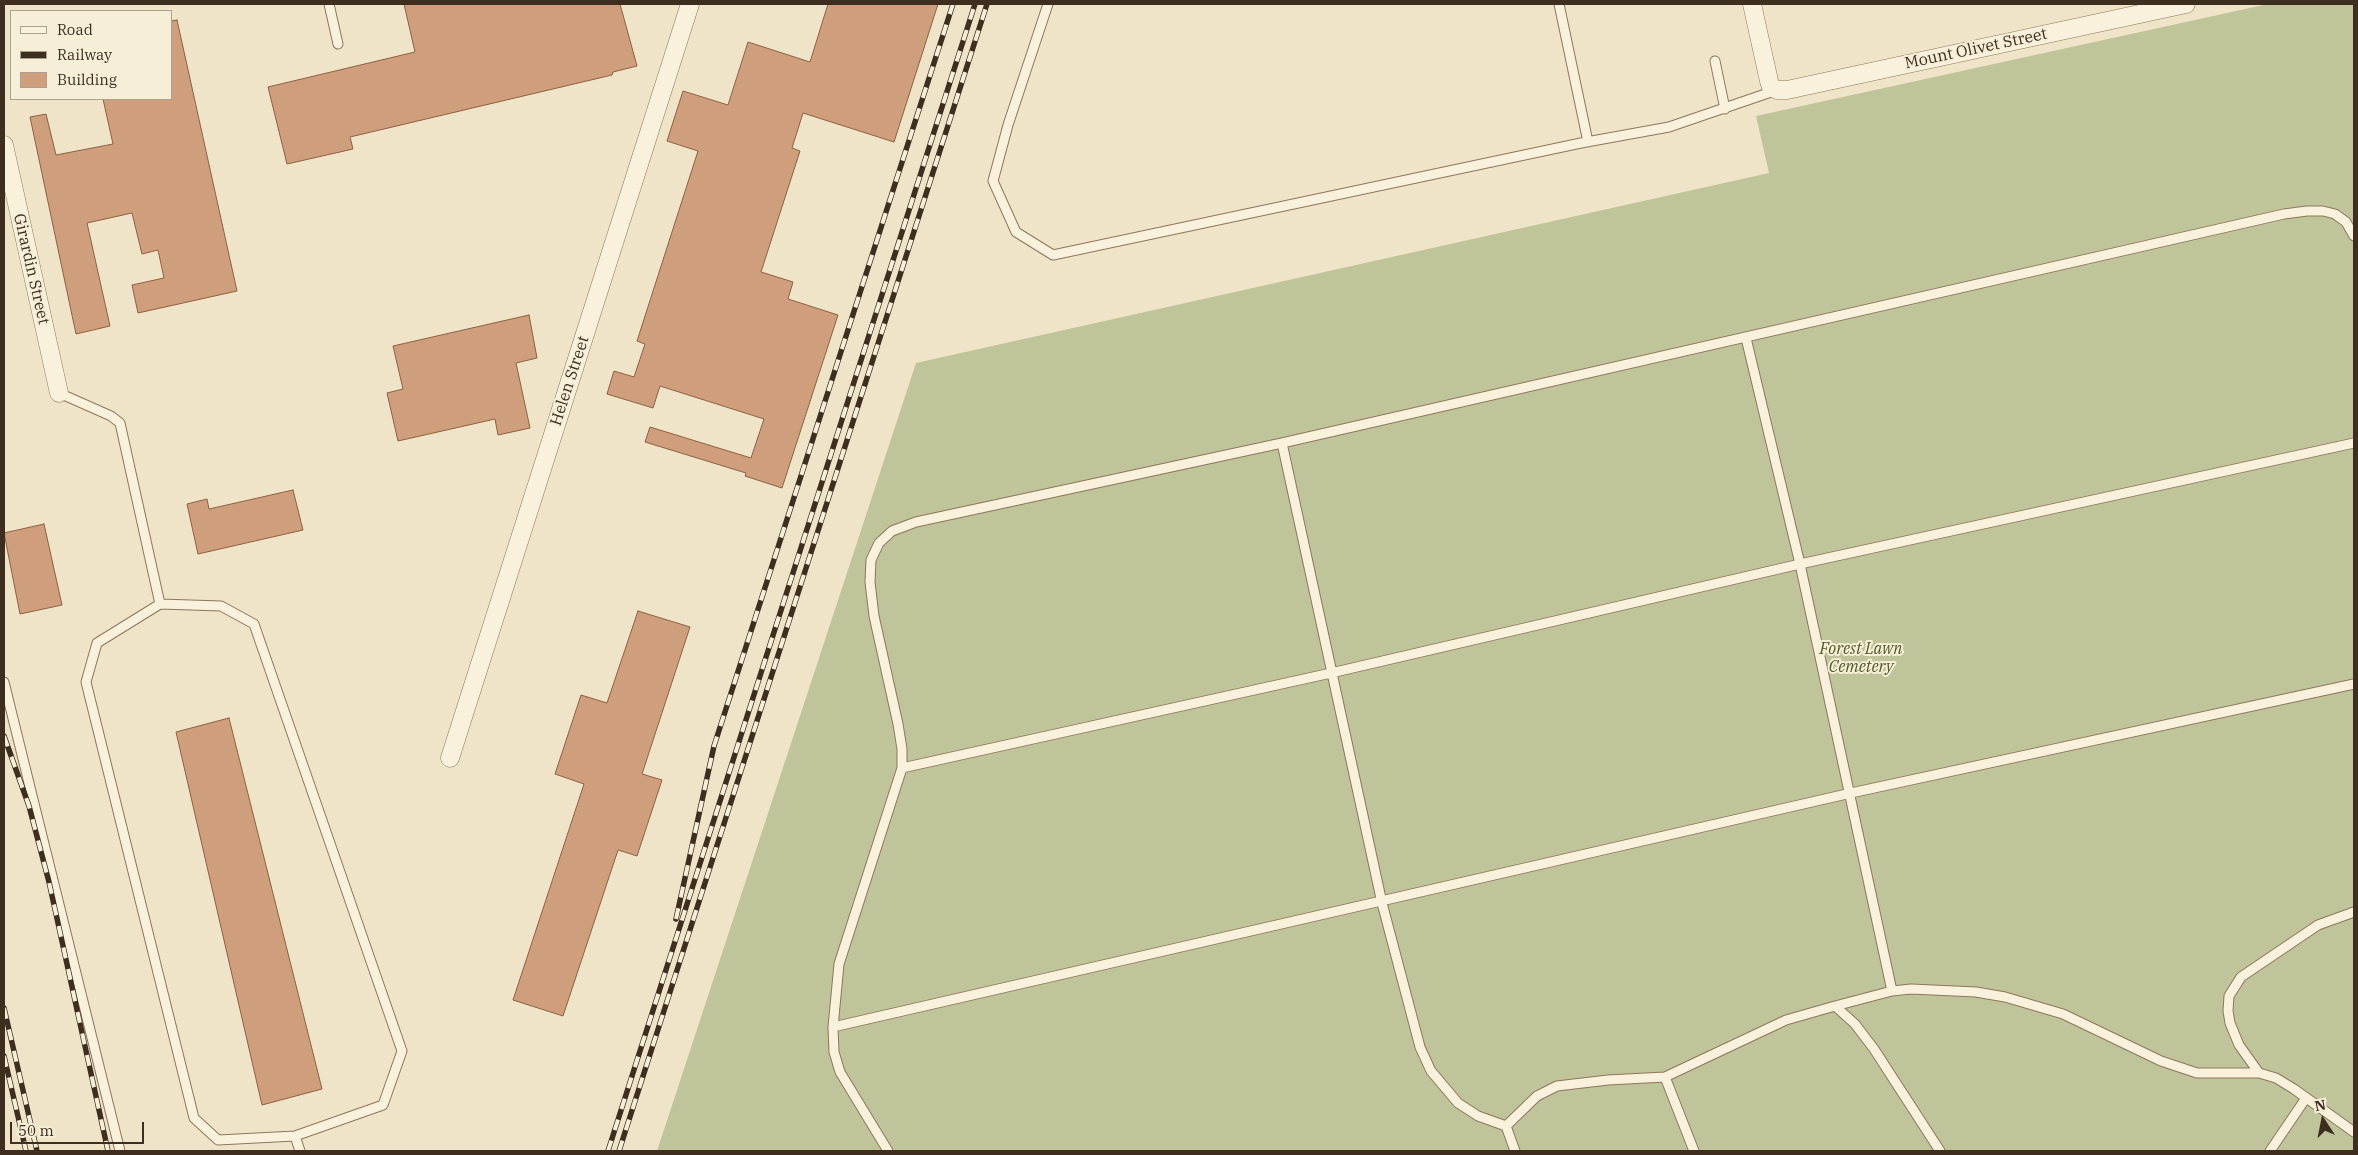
<!DOCTYPE html>
<html>
<head>
<meta charset="utf-8">
<style>
	body { margin:0 }
	#map { position:relative; width:2358px; height:1155px; overflow:hidden; background:#f0e4c8; font-family:"IBM Plex Serif",serif }
	canvas { display:block }
	.frame { position:absolute; inset:0; border:5px solid #3d2e20; pointer-events:none }
	.legend { position:absolute; left:10px; top:10px; width:162px; height:90px; box-sizing:border-box; background:#f7eed8; border:1px solid #ada18e; margin:0; padding:6px 9px; list-style:none; font-size:15px; color:#3d2e20 }
	.legend li { display:flex; align-items:center; gap:10px; height:25px }
	.legend b { width:25px; border:1px solid #ada18e }
	.north { position:absolute; left:2298px; top:1095px; width:50px; height:50px; -webkit-text-stroke:4px #f7eed8; paint-order:stroke; rotate:349deg; font-size:14px; font-weight:700; line-height:20px; text-align:center; color:#3d2e20 }
	.north::after { content:''; display:block; margin:auto; width:18px; height:22px; background:#3d2e20; clip-path:polygon(50% 0,100% 100%,50% 72%,0 100%) }
	.scale { position:absolute; left:10px; top:1122px; width:134px; height:22px; box-sizing:border-box; border:2px solid #3d2e20; border-top:0; padding-left:6px; font-size:15px; line-height:18px; white-space:nowrap; color:#3d2e20; -webkit-text-stroke:4px #f7eed8; paint-order:stroke }
</style>
</head>
<body>
<div id="map">
<canvas width="2358" height="1155"></canvas>
<div class="frame"></div>
<ul class="legend">
<li><b style="height:6px;background:#faf1dc"></b>Road</li>
<li><b style="height:6px;background:#3d2e20"></b>Railway</li>
<li><b style="height:14px;background:#cf9f7d"></b>Building</li>
</ul>
<div class="north">N</div>
<div class="scale">50 m</div>
</div>
<script>
const g = document.querySelector('canvas').getContext('2d');
g.lineJoin = 'round';
function paint(path, color) {
  g.fillStyle = color;
  g.fill(path, 'evenodd');
}
function toPath(rows) {
  const path = new Path2D();
  for (const r of rows) {
    path.moveTo(r[0], r[1]);
    for (let i = 2; i < r.length; i += 2) path.lineTo(r[i], r[i + 1]);
  }
  return path;
}
function stroke(path, color, width, dash) {
  g.strokeStyle = color;
  g.lineWidth = width;
  g.lineCap = dash ? 'butt' : 'round';
  g.setLineDash(dash || []);
  g.stroke(path);
}
function drawText(font, color, halo, rows, align = 'center') {
  g.font = font + ' "IBM Plex Serif",serif';
  g.lineWidth = 4;
  g.setLineDash([]);
  g.textBaseline = 'middle';
  g.strokeStyle = halo;
  g.fillStyle = color;
  for (const [text, x, y, turn = 0] of rows) {
    g.save();
    g.translate(x, y);
    g.rotate((+turn || 0) * Math.PI / 180);
    g.textAlign = isNaN(turn) ? turn : align;
    if (halo) g.strokeText(text, 0, 0);
    g.fillText(text, 0, 0);
    g.restore();
  }
}
paint(toPath([
	[2268,4,2354,4,2354,1151,657,1151,916,363,1769,173,1756,116]
]), '#bfc49a');
const building = toPath([
	[404,4,620,4,637,66,613,72,612,75,350,137,353,149,287,164,268,87,415,52,404,4],
	[828,4,938,4,894,142,803,113,792,148,800,151,761,272,793,282,788,299,838,315,782,488,745,476,746,473,645,442,650,427,751,458,764,419,660,386,653,408,607,394,614,371,634,377,645,344,637,341,698,151,667,141,683,91,728,105,748,42,810,62,828,4],
	[177,20,237,291,138,313,132,285,164,278,158,250,142,254,132,213,87,223,110,326,76,334,30,117,46,114,56,155,113,144,103,99,171,99,171,21,177,20],
	[529,315,537,358,516,363,530,428,498,435,495,419,398,441,387,393,403,389,393,346,529,315],
	[293,490,303,530,198,554,187,504,207,499,209,509,293,490],
	[44,524,62,605,20,614,4,533,44,524],
	[638,611,690,627,642,774,662,780,637,856,618,850,563,1016,513,1000,584,784,555,774,581,695,607,703,638,611],
	[229,718,322,1089,262,1105,176,732,229,718]
]);
paint(building, '#cf9f7d');
stroke(building, '#8d5f41', 1);
const service = toPath([
	[329,4,338,44],
	[1048,4,1008,125,993,181,1016,232,1053,255,1581,143,1669,127,1777,90],
	[1559,4,1588,142],
	[1715,61,1725,109],
	[1746,338,1800,564,1892,991],
	[59,393,111,416,120,423,160,604,97,643,86,682,194,1118,218,1140,295,1136,383,1105,402,1051,254,624,221,606,160,604],
	[1282,443,1382,903,1420,1047,1431,1071,1458,1103,1478,1116,1506,1126,1515,1151],
	[4,682,120,1151],
	[902,768,902,749,898,724,874,616,870,582,871,560,879,543,892,531,916,522,1282,443,2284,214,2307,211,2323,211,2335,214,2346,222,2354,236],
	[2354,912,2318,925,2241,977,2229,996,2228,1011,2230,1023,2239,1045,2259,1073,2276,1078,2294,1089,2354,1132],
	[1835,1006,1892,991,1911,989,1976,992,2005,997,2063,1014,2161,1061,2197,1073,2259,1073],
	[833,1027,1851,793,2354,684],
	[1665,1077,1694,1151],
	[1506,1126,1537,1096,1557,1086,1608,1080,1665,1077,1786,1020,1835,1006,1855,1024,1874,1049,1940,1151],
	[295,1136,300,1151],
	[888,1151,840,1072,834,1052,833,1027,839,964,902,768,1331,673,1800,564,2354,443],
	[2270,1151,2306,1098]
]);
const minor = toPath([
	[1752,4,1769,81,1771,87,1777,90,1787,90,2186,4],
	[4,145,59,393],
	[450,758,690,4]
]);
stroke(service, '#8d765c', 11);
stroke(minor, '#8d765c', 19);
stroke(service, '#faf1dc', 9);
stroke(minor, '#faf1dc', 18);
const rail = toPath([
	[4,736,29,806,49,882,108,1151],
	[676,919,714,746,953,4],
	[4,1008,37,1151],
	[4,1056,26,1151],
	[608,1151,975,4],
	[619,1151,987,4]
]);
stroke(rail, '#3d2e20', 5.5);
stroke(rail, '#f7eed8', 4, [11]);
drawText('16px', '#3d2e20', '#f7eed8', [
	["Mount Olivet Street",1976,49,-12],
	["Girardin Street",31,269,77],
	["Helen Street",570,381,-72]
]);
drawText('italic 16px', '#4d5a26', '#f7eed8', [
	["Forest Lawn",1861,649],
	["Cemetery",1861,667]
]);
</script>
</body>
</html>
